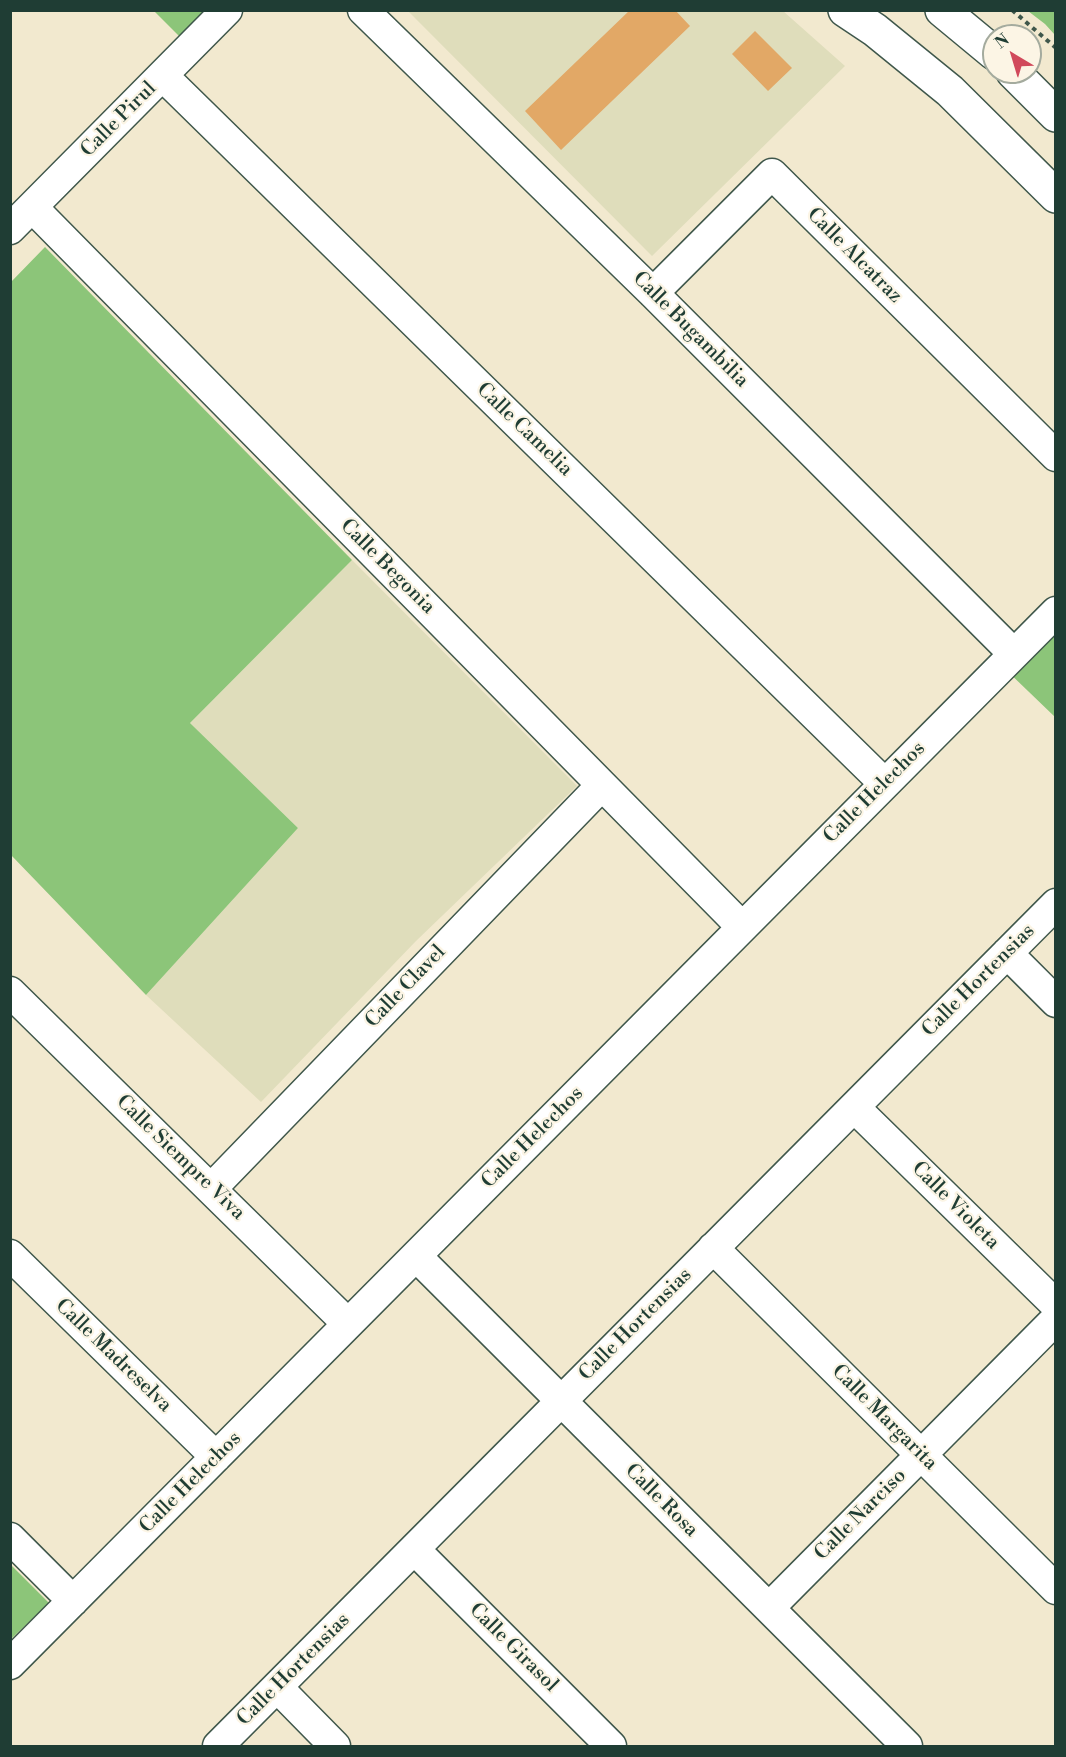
<!DOCTYPE html>
<html>
<head>
<meta charset="utf-8">
<style>
	body { margin:0 }
	#map { position:relative; width:1066px; height:1757px; overflow:hidden; background:#f2e9cf; font-family:"Libre Bodoni",serif }
	canvas { display:block }
	.frame { position:absolute; inset:0; border:12px solid #1f3d34; pointer-events:none }
	.north { position:absolute; left:982px; top:24px; width:60px; height:60px; box-sizing:border-box; background:#fcf5e5; border:2px solid #a4ab9e; border-radius:50%; rotate:322deg; font-size:16px; font-weight:700; line-height:24px; text-align:center; color:#1f3d34 }
	.north::after { content:''; display:block; margin:auto; width:21px; height:27px; background:#d1495b; clip-path:polygon(50% 0,100% 100%,50% 72%,0 100%) }
</style>
</head>
<body>
<div id="map">
<canvas width="1066" height="1757"></canvas>
<div class="frame"></div>
<div class="north">N</div>
</div>
<script>
const g = document.querySelector('canvas').getContext('2d');
g.lineJoin = 'round';
function paint(path, color) {
  g.fillStyle = color;
  g.fill(path, 'evenodd');
}
function toPath(rows) {
  const path = new Path2D();
  for (const r of rows) {
    path.moveTo(r[0], r[1]);
    for (let i = 2; i < r.length; i += 2) path.lineTo(r[i], r[i + 1]);
  }
  return path;
}
function stroke(path, color, width, dash) {
  g.strokeStyle = color;
  g.lineWidth = width;
  g.lineCap = dash ? 'butt' : 'round';
  g.setLineDash(dash || []);
  g.stroke(path);
}
function drawText(font, color, halo, rows, align = 'center') {
  g.font = font + ' "Libre Bodoni",serif';
  g.lineWidth = 4.5;
  g.setLineDash([]);
  g.textBaseline = 'middle';
  g.strokeStyle = halo;
  g.fillStyle = color;
  for (const [text, x, y, turn = 0] of rows) {
    g.save();
    g.translate(x, y);
    g.rotate((+turn || 0) * Math.PI / 180);
    g.textAlign = isNaN(turn) ? turn : align;
    if (halo) g.strokeText(text, 0, 0);
    g.fillText(text, 0, 0);
    g.restore();
  }
}
paint(toPath([
	[408,11,783,11,845,66,652,256],
	[352,560,577,786,416,941,261,1102,146,995,298,828,190,723]
]), '#dfddbb');
paint(toPath([
	[154,11,205,11,179,36],
	[1028,11,1055,11,1055,35,1045,24],
	[45,247,352,560,190,723,298,828,146,995,11,855,11,282],
	[1055,612,1055,717,1002,666],
	[11,1565,49,1603,11,1639]
]), '#8cc579');
paint(toPath([
	[630,10,675,10,690,26,561,150,525,111],
	[755,31,792,68,768,91,732,54]
]), '#e2a866');
const street = toPath([
	[363,10,653,293,1014,654],
	[163,76,885,784],
	[32,207,742,927],
	[10,229,227,10],
	[653,293,772,174,1056,456],
	[1007,953,1056,1002],
	[10,992,348,1324],
	[854,1107,1056,1305],
	[211,1189,602,785],
	[713,1248,1056,1589],
	[10,1255,216,1457],
	[416,1256,907,1746],
	[10,1538,73,1601],
	[414,1549,611,1746],
	[769,1608,1056,1319],
	[10,1664,1056,612],
	[277,1687,335,1746],
	[218,1746,1056,904]
]);
const primary = toPath([
	[845,10,875,30,950,91,1056,196],
	[942,10,994,53],
	[1013,72,1056,115]
]);
stroke(street, '#3f574b', 33);
stroke(primary, '#3f574b', 36);
stroke(toPath([
	[1012,10,1056,48]
]), '#3f574b', 4, [4.5, 4.5]);
stroke(street, '#fff', 30);
stroke(primary, '#fff', 33);
drawText('20px', '#1f3d34', '#fcf5e5', [
	["Calle Pirul",119,120,-45],
	["Calle Alcatraz",854,256,45],
	["Calle Bugambilia",690,330,45],
	["Calle Camelia",524,430,44],
	["Calle Begonia",387,567,45],
	["Calle Helechos",875,793,-45],
	["Calle Hortensias",979,981,-45],
	["Calle Clavel",406,987,-46],
	["Calle Helechos",533,1138,-45],
	["Calle Siempre Viva",180,1158,44],
	["Calle Violeta",955,1206,45],
	["Calle Hortensias",636,1325,-45],
	["Calle Madreselva",113,1356,44],
	["Calle Margarita",884,1418,45],
	["Calle Helechos",191,1483,-45],
	["Calle Rosa",661,1501,45],
	["Calle Narciso",861,1515,-45],
	["Calle Girasol",513,1648,45],
	["Calle Hortensias",294,1670,-45]
]);
</script>
</body>
</html>
